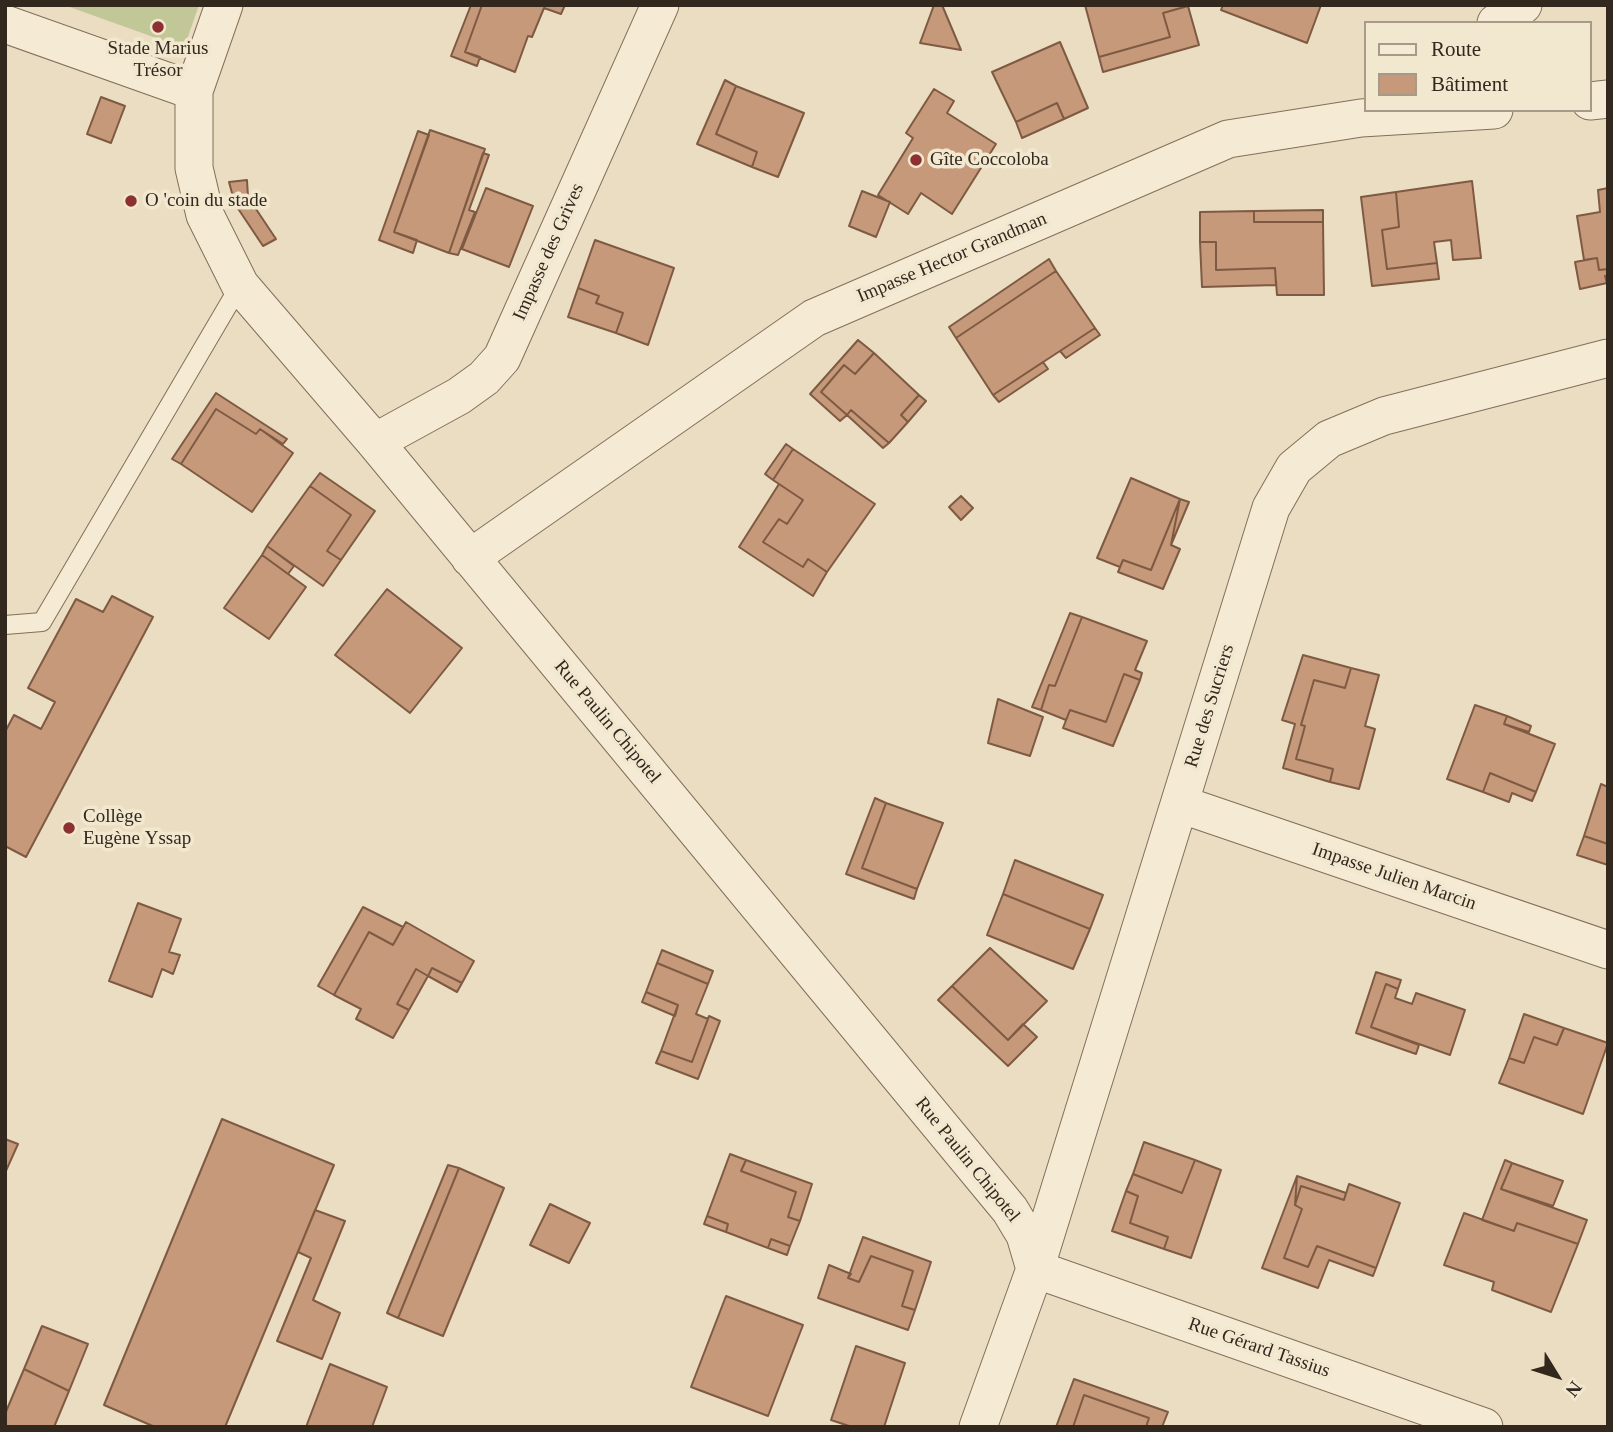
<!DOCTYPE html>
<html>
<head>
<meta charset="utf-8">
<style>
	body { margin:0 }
	#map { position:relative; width:1613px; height:1432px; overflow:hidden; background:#eaddc2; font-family:Georgia,serif }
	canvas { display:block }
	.frame { position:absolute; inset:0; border:7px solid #33281e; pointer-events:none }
	.legend { position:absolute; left:1364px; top:21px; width:228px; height:91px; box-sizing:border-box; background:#f2e8d0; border:2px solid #a69b89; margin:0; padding:9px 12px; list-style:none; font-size:21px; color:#33281e }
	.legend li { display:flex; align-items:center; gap:14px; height:35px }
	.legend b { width:35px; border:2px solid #a69b89 }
	.north { position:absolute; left:1522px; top:1341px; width:70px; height:70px; -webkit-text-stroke:5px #f2e8d0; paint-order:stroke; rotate:128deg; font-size:19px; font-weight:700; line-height:28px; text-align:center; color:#33281e }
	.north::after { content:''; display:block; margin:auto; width:24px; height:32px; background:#33281e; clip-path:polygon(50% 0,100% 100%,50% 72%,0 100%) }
</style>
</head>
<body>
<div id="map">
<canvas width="1613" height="1432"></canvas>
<div class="frame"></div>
<ul class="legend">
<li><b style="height:9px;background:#f5ebd4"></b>Route</li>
<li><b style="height:19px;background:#c5997a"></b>Bâtiment</li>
</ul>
<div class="north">N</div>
</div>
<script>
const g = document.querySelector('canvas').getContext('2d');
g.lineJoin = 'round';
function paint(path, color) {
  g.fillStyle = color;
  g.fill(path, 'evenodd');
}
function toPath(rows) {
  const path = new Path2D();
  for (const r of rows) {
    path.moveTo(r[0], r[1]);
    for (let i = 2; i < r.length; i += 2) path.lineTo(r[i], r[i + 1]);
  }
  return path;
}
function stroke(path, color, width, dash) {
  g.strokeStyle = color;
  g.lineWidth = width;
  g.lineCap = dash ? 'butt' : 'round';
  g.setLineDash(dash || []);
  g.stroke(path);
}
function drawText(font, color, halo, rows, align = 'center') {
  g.font = font + ' Georgia,serif';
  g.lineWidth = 7;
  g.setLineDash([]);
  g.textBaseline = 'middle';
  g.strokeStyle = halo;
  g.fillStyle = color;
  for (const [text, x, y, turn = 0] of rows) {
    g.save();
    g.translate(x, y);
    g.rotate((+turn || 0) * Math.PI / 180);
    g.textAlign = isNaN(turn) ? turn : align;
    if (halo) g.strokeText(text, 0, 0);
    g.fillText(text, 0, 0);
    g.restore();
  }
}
paint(toPath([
	[64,5,199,5,184,48]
]), '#c1c797');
const building = toPath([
	[471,5,482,5,465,52,480,57,477,66,451,56,471,5],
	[482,5,565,5,561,14,544,8,532,37,528,36,515,72,465,52,482,5],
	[934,5,942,5,961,50,920,43,934,5],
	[1085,5,1188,5,1188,6,1163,13,1170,37,1099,57,1085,5],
	[1223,5,1321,5,1307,43,1221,10,1223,5],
	[1188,6,1199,45,1103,72,1099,57,1170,37,1163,13,1188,6],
	[1060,42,1088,108,1064,119,1057,103,1016,122,992,72,1060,42],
	[725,80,736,86,716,134,757,152,752,167,697,144,725,80],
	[736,86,804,113,778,177,752,167,757,152,716,134,736,86],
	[934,89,954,101,947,113,996,144,952,214,921,193,908,214,878,195,913,138,906,133,934,89],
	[101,97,125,106,111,143,87,134,101,97],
	[1057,103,1064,119,1022,138,1016,122,1057,103],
	[430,130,485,149,449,253,394,232,430,130],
	[418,131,429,135,394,232,417,240,413,253,379,240,418,131],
	[483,153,489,155,469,210,475,212,458,255,449,253,483,153],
	[247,180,248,197,276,239,263,246,235,204,229,182,247,180],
	[1472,181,1481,258,1453,260,1451,240,1434,242,1437,263,1387,269,1382,230,1399,227,1396,192,1472,181],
	[486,188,533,206,509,267,462,249,486,188],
	[1608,188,1608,269,1599,270,1597,258,1584,260,1577,216,1600,212,1598,190,1608,188],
	[862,191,890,202,876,237,849,226,862,191],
	[1396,192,1399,227,1382,230,1387,269,1437,263,1439,279,1372,286,1361,197,1396,192],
	[1323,210,1323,222,1254,222,1254,211,1323,210],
	[1254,211,1254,222,1323,222,1324,295,1277,295,1275,268,1216,270,1216,242,1200,242,1200,212,1254,211],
	[595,240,674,268,648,345,616,333,623,313,596,303,599,296,578,288,595,240],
	[1200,242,1216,242,1216,270,1275,268,1276,285,1202,287,1200,242],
	[1597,258,1599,270,1608,269,1608,275,1605,276,1607,283,1580,289,1575,262,1597,258],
	[1049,259,1056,271,956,338,949,327,1049,259],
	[1056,271,1095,328,993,395,956,338,1056,271],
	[578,288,599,296,596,303,623,313,616,333,568,317,578,288],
	[1095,328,1100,335,1066,358,1060,351,1095,328],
	[858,340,874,353,855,374,844,365,821,392,847,415,840,421,810,394,858,340],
	[874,353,919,395,901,415,908,422,889,443,851,410,847,415,821,392,844,365,855,374,874,353],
	[1043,362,1048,369,999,402,993,395,1043,362],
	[216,393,287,439,283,444,260,429,256,434,216,409,181,464,172,459,216,393],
	[919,395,926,401,908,422,901,415,919,395],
	[216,409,256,434,260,429,293,453,252,512,181,464,216,409],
	[851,410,889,443,883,448,847,415,851,410],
	[786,444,793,449,773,480,765,474,786,444],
	[793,449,875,504,827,572,808,559,803,567,763,542,779,519,787,524,803,500,773,480,793,449],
	[320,473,375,511,341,560,327,551,351,515,310,486,320,473],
	[1131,478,1180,499,1151,570,1123,560,1120,567,1097,558,1131,478],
	[779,484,803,500,787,524,779,519,763,542,803,567,808,559,827,572,813,596,739,547,779,484],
	[310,486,351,515,327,551,341,560,323,586,267,546,310,486],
	[961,496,973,508,961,520,949,507,961,496],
	[1180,499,1189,502,1171,545,1180,499],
	[1180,499,1171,545,1180,549,1163,589,1118,572,1123,560,1151,570,1180,499],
	[267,546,294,566,288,574,262,555,267,546],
	[262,555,306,587,269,639,224,608,262,555],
	[387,589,462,648,410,713,335,655,387,589],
	[112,596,153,617,26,857,5,846,5,732,14,715,41,729,55,702,28,688,76,599,103,612,112,596],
	[1070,613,1082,617,1055,686,1049,685,1041,710,1032,707,1070,613],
	[1082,617,1147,641,1135,670,1142,673,1140,680,1124,674,1106,722,1070,710,1066,720,1041,710,1049,685,1055,686,1082,617],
	[1303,655,1351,668,1345,688,1314,680,1301,725,1305,726,1296,759,1333,769,1330,782,1283,768,1295,724,1282,720,1303,655],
	[1351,668,1379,675,1365,726,1375,729,1359,789,1330,782,1333,769,1296,759,1305,726,1301,725,1314,680,1345,688,1351,668],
	[1124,674,1140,680,1113,746,1063,728,1070,710,1106,722,1124,674],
	[998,699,1043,717,1030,756,988,743,998,699],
	[1475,705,1507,716,1504,724,1555,744,1536,792,1490,773,1483,792,1447,779,1475,705],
	[1507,716,1531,726,1529,732,1504,724,1507,716],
	[1490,773,1536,792,1532,801,1512,793,1509,802,1483,792,1490,773],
	[1601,784,1608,787,1608,844,1584,836,1601,784],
	[875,798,886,803,862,868,917,889,914,899,846,874,875,798],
	[886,803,943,823,917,889,862,868,886,803],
	[1584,836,1608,844,1608,865,1577,855,1584,836],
	[1015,860,1103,895,1090,929,1003,894,1015,860],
	[1003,894,1090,929,1073,969,987,935,1003,894],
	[138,903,181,919,169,952,180,955,173,974,162,969,152,997,109,981,138,903],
	[363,907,403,927,393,945,369,932,334,995,318,986,363,907],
	[406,922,474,961,462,983,432,968,428,976,416,969,397,1004,409,1010,393,1038,356,1019,361,1009,334,995,369,932,393,945,406,922],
	[990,948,1047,1001,1008,1040,952,986,990,948],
	[662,950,713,971,708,984,657,963,662,950],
	[657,963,708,984,696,1014,708,1019,692,1062,661,1051,678,1005,646,992,657,963],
	[432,968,462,983,457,992,428,976,432,968],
	[416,969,428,976,409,1010,397,1004,416,969],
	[1376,972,1401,980,1398,989,1386,984,1371,1027,1419,1045,1416,1054,1356,1033,1376,972],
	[1386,984,1398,989,1395,998,1412,1004,1416,993,1465,1010,1450,1055,1371,1027,1386,984],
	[952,986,1008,1040,1023,1024,1037,1037,1008,1066,938,1000,952,986],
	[646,992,678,1005,675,1016,642,1002,646,992],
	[1524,1014,1564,1028,1557,1045,1534,1037,1524,1063,1509,1058,1524,1014],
	[709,1016,720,1021,698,1079,656,1063,661,1051,692,1062,709,1016],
	[1564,1028,1608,1043,1583,1114,1499,1083,1509,1058,1524,1063,1534,1037,1557,1045,1564,1028],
	[222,1119,334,1165,225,1427,155,1427,104,1405,222,1119],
	[5,1139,18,1144,5,1173,5,1139],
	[1144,1142,1195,1160,1182,1193,1133,1174,1144,1142],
	[730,1154,746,1160,741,1171,796,1192,788,1217,800,1221,790,1246,771,1239,768,1248,726,1232,728,1224,707,1216,730,1154],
	[746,1160,812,1184,800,1221,788,1217,796,1192,741,1171,746,1160],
	[1195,1160,1221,1170,1191,1258,1164,1249,1168,1237,1130,1223,1138,1196,1126,1191,1133,1174,1182,1193,1195,1160],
	[1505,1160,1512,1163,1501,1189,1587,1220,1578,1244,1517,1223,1514,1231,1482,1220,1505,1160],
	[1512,1163,1563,1181,1553,1206,1501,1189,1512,1163],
	[448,1165,459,1168,398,1318,387,1313,448,1165],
	[459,1168,504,1188,443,1336,398,1318,459,1168],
	[1297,1176,1295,1205,1302,1209,1284,1258,1308,1267,1317,1246,1376,1268,1373,1276,1329,1260,1318,1288,1262,1268,1297,1176],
	[1297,1176,1346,1193,1344,1200,1301,1186,1295,1205,1297,1176],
	[1349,1184,1400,1203,1376,1268,1317,1246,1308,1267,1284,1258,1302,1209,1295,1205,1301,1186,1344,1200,1349,1184],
	[1126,1191,1138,1196,1130,1223,1168,1237,1164,1249,1112,1231,1126,1191],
	[550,1204,590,1223,569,1263,530,1245,550,1204],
	[315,1210,345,1221,313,1300,340,1313,322,1359,277,1341,311,1258,298,1252,315,1210],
	[1464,1213,1514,1231,1517,1223,1578,1244,1551,1312,1492,1290,1494,1282,1444,1265,1464,1213],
	[707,1216,728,1224,726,1232,704,1224,707,1216],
	[863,1237,931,1262,915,1310,902,1306,913,1271,871,1256,859,1282,848,1278,863,1237],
	[771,1239,790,1246,787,1255,768,1248,771,1239],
	[871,1256,913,1271,902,1306,915,1310,908,1330,818,1298,829,1265,851,1274,848,1278,859,1282,871,1256],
	[726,1296,803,1325,768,1416,691,1387,726,1296],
	[42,1326,88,1344,69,1391,24,1369,42,1326],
	[856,1346,905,1363,884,1427,852,1427,831,1420,856,1346],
	[330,1364,387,1387,372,1427,306,1427,330,1364],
	[24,1369,69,1391,54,1427,5,1427,5,1414,24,1369],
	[1074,1379,1168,1412,1162,1427,1146,1427,1149,1418,1084,1395,1073,1427,1056,1427,1074,1379],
	[1084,1395,1149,1418,1146,1427,1073,1427,1084,1395]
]);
paint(building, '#c5997a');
stroke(building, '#7f5a42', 2);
const service = toPath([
	[5,625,42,622,240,285]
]);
const minor = toPath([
	[224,5,194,91,194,168,205,215,240,285,375,442,1010,1210,1025,1235,1035,1269],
	[1496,23,1523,5],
	[5,24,194,91],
	[1590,101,1608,99],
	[375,442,459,396,484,378,502,358,660,5],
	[470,558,814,318,1228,139,1361,118,1494,110],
	[1180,804,1608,950],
	[1035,1269,1484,1427],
	[978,1427,1035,1269,1271,508,1294,468,1329,439,1384,416,1608,358]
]);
stroke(service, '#826f5b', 20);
stroke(minor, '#826f5b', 39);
stroke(service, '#f5ebd4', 18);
stroke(minor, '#f5ebd4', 37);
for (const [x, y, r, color] of [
	[158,27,7,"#8c3031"],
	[916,160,7,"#8c3031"],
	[131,201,7,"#8c3031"],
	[69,828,7,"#8c3031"]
]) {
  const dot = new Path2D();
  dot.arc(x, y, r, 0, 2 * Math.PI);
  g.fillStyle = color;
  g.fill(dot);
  stroke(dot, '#f2e8d0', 2.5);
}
drawText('19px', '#33281e', '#f2e8d0', [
	["Stade Marius",158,49,"center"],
	["Trésor",158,71,"center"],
	["Gîte Coccoloba",930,160],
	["O 'coin du stade",145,201],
	["Collège",83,817],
	["Eugène Yssap",83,839]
], 'left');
drawText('19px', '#33281e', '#f2e8d0', [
	["Impasse des Grives",549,252,-66],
	["Impasse Hector Grandman",952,258,-23],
	["Rue des Sucriers",1210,706,-73],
	["Rue Paulin Chipotel",607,722,50],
	["Impasse Julien Marcin",1394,877,19],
	["Rue Paulin Chipotel",967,1160,51],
	["Rue Gérard Tassius",1259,1348,19]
]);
</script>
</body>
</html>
